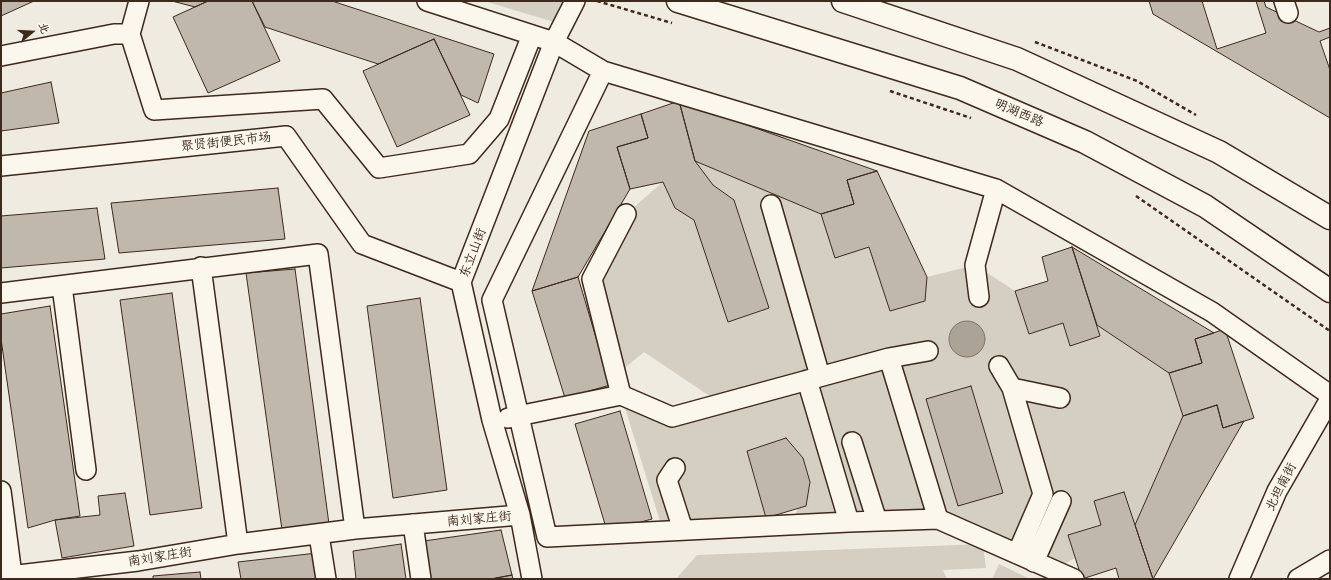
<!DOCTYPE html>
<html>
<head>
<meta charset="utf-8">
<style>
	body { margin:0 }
	#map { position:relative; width:1331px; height:580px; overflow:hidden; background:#f0ebe0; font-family:"Comic Neue","LXGW WenKai TC",sans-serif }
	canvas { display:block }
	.frame { position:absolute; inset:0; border:2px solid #3b2a1e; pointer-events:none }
	.north { position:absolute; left:12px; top:12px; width:40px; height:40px; -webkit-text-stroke:3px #fbf7ec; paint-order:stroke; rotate:72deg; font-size:11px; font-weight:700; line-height:16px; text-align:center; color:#3b2a1e }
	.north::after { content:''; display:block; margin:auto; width:14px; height:18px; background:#3b2a1e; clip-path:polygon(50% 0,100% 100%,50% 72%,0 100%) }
</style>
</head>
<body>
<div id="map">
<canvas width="1331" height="580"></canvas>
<div class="frame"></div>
<div class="north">北</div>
</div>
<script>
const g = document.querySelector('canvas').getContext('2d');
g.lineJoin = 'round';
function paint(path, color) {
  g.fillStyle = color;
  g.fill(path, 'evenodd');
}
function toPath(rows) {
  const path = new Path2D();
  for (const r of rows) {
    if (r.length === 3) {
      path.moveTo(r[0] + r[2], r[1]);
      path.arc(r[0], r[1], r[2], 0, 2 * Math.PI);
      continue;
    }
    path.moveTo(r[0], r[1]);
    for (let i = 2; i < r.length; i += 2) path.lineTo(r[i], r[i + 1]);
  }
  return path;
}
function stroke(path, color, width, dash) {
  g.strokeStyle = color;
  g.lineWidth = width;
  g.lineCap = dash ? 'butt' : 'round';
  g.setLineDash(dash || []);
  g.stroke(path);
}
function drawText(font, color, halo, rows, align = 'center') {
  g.font = font + ' "Comic Neue","LXGW WenKai TC",sans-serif';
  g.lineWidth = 3;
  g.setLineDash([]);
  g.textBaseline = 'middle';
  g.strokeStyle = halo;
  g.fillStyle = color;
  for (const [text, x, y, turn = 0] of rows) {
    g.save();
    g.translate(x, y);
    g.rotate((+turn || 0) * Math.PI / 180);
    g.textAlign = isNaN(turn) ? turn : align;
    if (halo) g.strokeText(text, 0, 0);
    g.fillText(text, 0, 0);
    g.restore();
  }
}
paint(toPath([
	[484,1,559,1,573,5,564,25],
	[695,161,821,214,835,257,869,247,890,311,925,301,927,277,975,265,1015,291,1029,334,1063,323,1070,346,1100,336,1097,325,1169,373,1183,416,1135,525,1124,492,1094,501,1101,525,1068,535,1075,558,1054,570,938,519,791,525,798,508,806,506,810,482,803,458,786,438,747,451,766,518,663,531,621,395,672,416,720,403,644,352,616,375,592,279,626,214,663,182,675,208,694,220,728,322,769,308,734,200,713,185],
	[983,544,986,568,943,570,947,579,676,579,697,555],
	[999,564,1030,579,992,579]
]), '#d5cec3');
const water = toPath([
	[967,339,18]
]);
paint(water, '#aca397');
stroke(water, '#7f7367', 1);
const building = toPath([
	[1,1,34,1,1,16,1,1],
	[172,1,208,1,195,7,172,1],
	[208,1,252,1,280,61,208,93,173,17,208,1],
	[252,1,332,1,494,54,478,103,461,95,434,39,378,64,265,27,252,1],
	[1149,1,1264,1,1266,7,1319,32,1330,28,1330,118,1153,14,1149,1],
	[1202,1,1256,1,1266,33,1217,49,1202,1],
	[1330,37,1330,70,1320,41,1330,37],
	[434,39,470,115,397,147,363,71,434,39],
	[51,82,59,123,1,131,1,93,51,82],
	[679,101,695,161,713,185,734,200,769,308,728,322,694,220,675,208,663,182,630,189,617,147,648,138,641,114,679,101],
	[679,101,877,171,847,180,854,204,821,214,695,161,679,101],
	[641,114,648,138,617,147,630,189,578,277,532,291,589,131,641,114],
	[877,171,927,277,925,301,890,311,869,247,835,258,821,214,854,204,847,180,877,171],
	[278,188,285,239,119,253,111,203,278,188],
	[97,208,105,259,1,268,1,216,97,208],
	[1072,247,1100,336,1070,346,1063,323,1029,334,1015,291,1048,281,1042,257,1072,247],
	[1072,247,1214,333,1195,339,1202,363,1169,373,1097,325,1072,247],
	[295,269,329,524,282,530,246,273,295,269],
	[578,277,610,385,565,398,532,291,578,277],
	[172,293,202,508,150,515,120,300,172,293],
	[420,298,447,490,393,498,367,306,420,298],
	[50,306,80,516,55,520,28,528,1,339,1,314,50,306],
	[1225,329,1254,418,1223,428,1217,405,1183,416,1169,373,1202,363,1195,339,1225,329],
	[971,386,1003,493,958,506,926,399,971,386],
	[1217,405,1223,428,1244,421,1153,579,1135,525,1183,416,1217,405],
	[620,411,652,519,607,531,575,424,620,411],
	[786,438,803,458,810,482,806,506,766,518,747,451,786,438],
	[1124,492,1153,579,1119,579,1116,568,1082,579,1068,535,1101,525,1094,501,1124,492],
	[125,493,134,546,62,558,55,520,100,515,98,496,125,493],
	[501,530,512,575,491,579,428,579,424,541,501,530],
	[401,544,406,579,356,579,353,551,401,544],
	[317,553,320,579,241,579,238,562,317,553],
	[200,572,201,579,153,579,153,576,200,572],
	[512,575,513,579,491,579,512,575]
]);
paint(building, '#c0b8ad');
stroke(building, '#3b2a1e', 1);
const street = toPath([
	[427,1,554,42,603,71,996,189],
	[1284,1,1288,13],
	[130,34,139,1],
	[1,56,114,34,130,34,154,110,323,99,379,168,469,154,499,119,532,35],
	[603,71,492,300,547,537,849,522,938,519,1074,579],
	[1,166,286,136,362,244,461,282],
	[771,205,820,376],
	[201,267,238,544],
	[62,286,86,470],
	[1,293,318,254,355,529],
	[979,297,975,265,996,189,1212,312,1330,395],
	[889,358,938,519],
	[999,366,1012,388,1060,398],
	[807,380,849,522],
	[1012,388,1043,494,1017,554],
	[621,395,592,279,626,214],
	[508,418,621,395,672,417,889,358,928,351],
	[852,442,877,521],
	[675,468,667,480,683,530],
	[1,491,12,575],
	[413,524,421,579],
	[319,535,326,579],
	[1034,562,1061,501],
	[1,577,138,561,238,544,355,529,520,515],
	[532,579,520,515,492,420,461,282,554,42,575,1],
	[1239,579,1277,491,1330,399],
	[1298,579,1330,560]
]);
const primary = toPath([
	[678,1,960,88,1085,142,1205,206,1330,291],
	[843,1,1017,59,1219,152,1330,218]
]);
stroke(street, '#3b2a1e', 22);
stroke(primary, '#3b2a1e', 25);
stroke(toPath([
	[597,1,672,23],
	[1035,42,1137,81,1196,115],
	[890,91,971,118],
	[1136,196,1330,331]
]), '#3b2a1e', 2.5, [4, 3]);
stroke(street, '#fbf7ec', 19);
stroke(primary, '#fbf7ec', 22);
drawText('13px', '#3b2a1e', '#fbf7ec', [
	["明湖西路",1019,113,23],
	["聚贤街便民市场",226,142,-6],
	["东立山街",473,253,-69],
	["北坦南街",1281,487,-63],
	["南刘家庄街",479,519,-5],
	["南刘家庄街",160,557,-9]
]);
</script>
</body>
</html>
